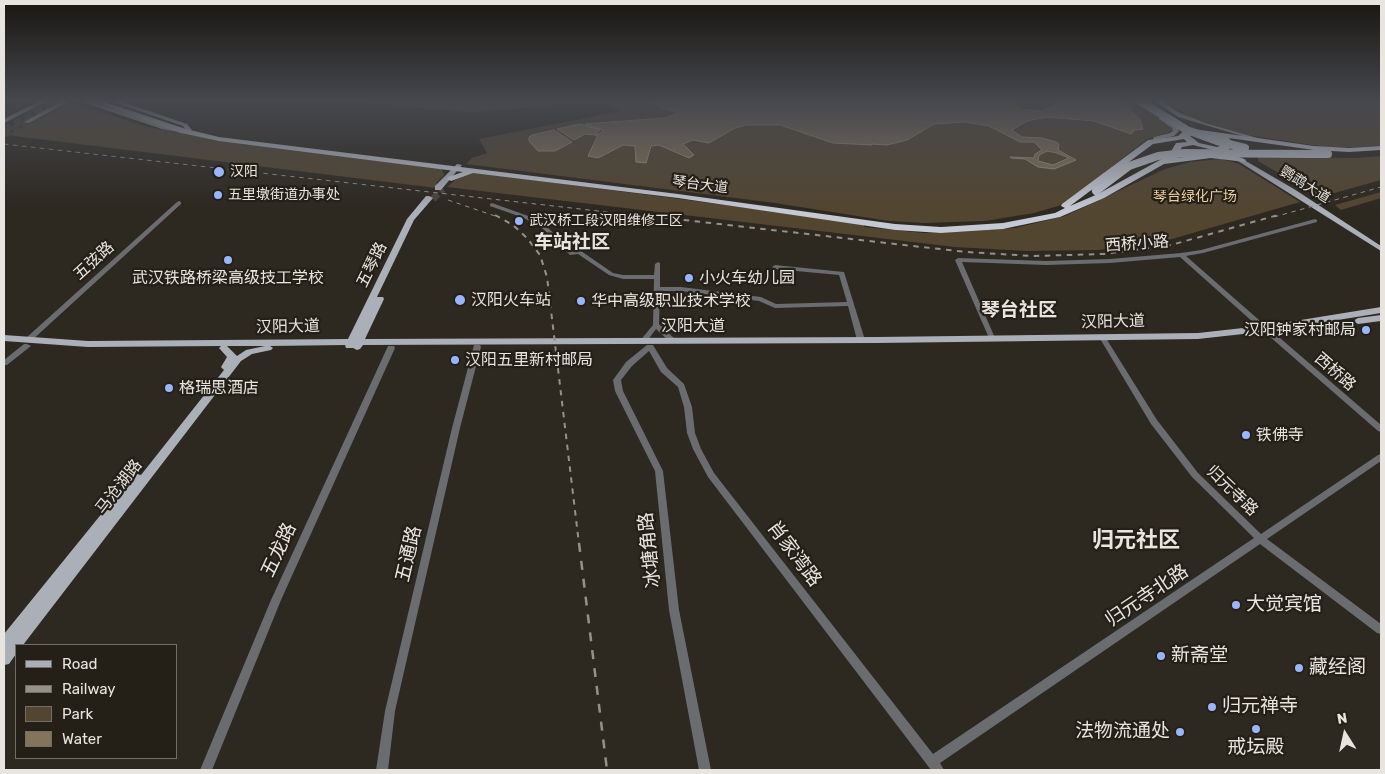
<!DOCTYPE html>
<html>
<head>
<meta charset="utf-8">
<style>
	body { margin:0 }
	#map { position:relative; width:1385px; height:774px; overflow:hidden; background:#2d2820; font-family:Rubik,sans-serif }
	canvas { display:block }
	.frame { position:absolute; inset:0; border:5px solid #e8e4df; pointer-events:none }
	.legend { position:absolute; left:15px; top:644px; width:162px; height:115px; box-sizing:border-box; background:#241f17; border:1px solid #726e67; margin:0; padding:6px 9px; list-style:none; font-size:15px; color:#e8e4df }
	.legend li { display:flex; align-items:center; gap:10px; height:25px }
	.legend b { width:25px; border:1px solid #726e67 }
	.north { position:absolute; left:1320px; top:709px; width:50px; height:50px; -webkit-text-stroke:4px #241f17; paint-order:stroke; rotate:350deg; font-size:14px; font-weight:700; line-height:20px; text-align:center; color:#e8e4df }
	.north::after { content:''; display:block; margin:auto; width:18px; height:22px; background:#e8e4df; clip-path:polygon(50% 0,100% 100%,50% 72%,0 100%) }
</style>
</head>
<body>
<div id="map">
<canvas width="1385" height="774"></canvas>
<div class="frame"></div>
<ul class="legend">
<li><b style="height:6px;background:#abafb8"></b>Road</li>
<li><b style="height:6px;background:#95918a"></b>Railway</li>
<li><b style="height:14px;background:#534631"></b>Park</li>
<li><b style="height:14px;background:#84745b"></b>Water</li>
</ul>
<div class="north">N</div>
</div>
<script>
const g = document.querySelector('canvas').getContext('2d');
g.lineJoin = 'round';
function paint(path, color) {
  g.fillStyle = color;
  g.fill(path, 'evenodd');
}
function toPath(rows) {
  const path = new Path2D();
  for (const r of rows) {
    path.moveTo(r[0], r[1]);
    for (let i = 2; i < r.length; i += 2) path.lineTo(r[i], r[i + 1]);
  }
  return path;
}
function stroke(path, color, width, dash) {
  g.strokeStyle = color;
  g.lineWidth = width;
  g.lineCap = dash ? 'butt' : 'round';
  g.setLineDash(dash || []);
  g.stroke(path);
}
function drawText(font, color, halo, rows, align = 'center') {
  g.font = font + ' Rubik,"Noto Sans SC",sans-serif';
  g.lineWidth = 4.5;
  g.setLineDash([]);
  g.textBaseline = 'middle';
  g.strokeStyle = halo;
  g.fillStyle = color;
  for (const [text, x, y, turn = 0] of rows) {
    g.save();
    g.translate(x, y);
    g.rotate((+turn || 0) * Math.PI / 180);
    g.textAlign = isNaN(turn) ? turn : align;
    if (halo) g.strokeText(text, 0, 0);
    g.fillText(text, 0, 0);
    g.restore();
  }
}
paint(toPath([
	[356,101,1134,101,1167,123,1173,131,1147,139,1067,202,1058,206,1034,213,985,221,924,223,889,221,775,203,466,164,472,158,487,153,479,139,621,111,608,104,580,104,472,112,376,105],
	[1165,101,1381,101,1381,146,1332,148,1247,135,1193,119],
	[71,103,148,127,240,143,442,169,444,175,437,182,436,188,6,135],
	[1381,156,1381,180,1320,197,1258,161,1258,158,1263,157,1357,158],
	[1221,159,1239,164,1300,202,1165,241,1098,250,1027,251,955,247,447,187,458,178,472,172,864,223,864,227,924,233,959,232,1015,228,1065,216,1165,169,1190,162],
	[1381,192,1381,198,1341,210,1335,205]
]), '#534631');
const water = toPath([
	[649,101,1012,101,1020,109,1037,111,1043,111,1063,101,1120,101,1140,119,1143,129,1135,130,1131,134,1094,121,1047,117,1027,121,1012,130,1022,137,1042,138,1056,142,1059,144,1058,150,1076,160,1054,169,1038,167,1025,159,1011,158,1010,157,1034,158,1035,154,1042,150,1034,142,1020,142,989,126,965,122,934,124,907,140,887,145,872,144,872,145,833,143,780,125,747,125,735,128,709,143,693,140,683,144,694,155,689,158,659,145,651,146,646,163,636,162,635,146,623,145,598,158,588,156,597,137,596,135,585,134,574,140,557,129,580,124,600,130,596,135,598,135,603,130,585,124,664,118,677,114,677,112,662,108,649,101],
	[1047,151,1057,153,1069,158,1053,165,1038,161,1039,155,1047,151],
	[554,130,572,142,555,151,538,151,529,141,529,137,532,135,554,130]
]);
paint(water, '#84745b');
stroke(water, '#a29683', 1);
stroke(toPath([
	[4,134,27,122],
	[433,199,443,189]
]), '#49443d', 7, [7, 3]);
stroke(toPath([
	[4,130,59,101]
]), '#49443d', 8, [8, 4]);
paint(toPath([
	[179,201,181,202,181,204,30,342,26,342,24,340,26,338,177,202,179,201],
	[492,203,528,216,547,227,573,252,581,251,613,273,623,275,654,275,655,264,658,262,660,263,660,287,681,287,761,297,776,304,847,302,839,275,775,269,772,267,775,265,844,272,865,340,861,342,857,340,848,306,775,308,759,301,681,291,660,291,659,324,677,341,673,343,671,343,656,329,645,344,641,344,639,342,653,325,654,279,623,279,609,275,578,254,570,255,543,229,524,218,490,206,490,204,492,203],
	[1315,219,1317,220,1317,222,1203,253,1186,256,1267,327,1268,329,1265,331,1263,331,1180,257,1110,263,1046,265,962,262,995,338,992,340,989,338,955,260,958,258,1046,261,1110,259,1181,253,1201,250,1315,219],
	[1269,332,1273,332,1381,425,1381,432,1378,431,1269,336,1268,334,1269,332],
	[1100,335,1104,335,1157,420,1198,473,1261,534,1378,455,1381,454,1381,461,1267,539,1381,624,1381,634,1377,633,1260,544,940,763,944,770,931,770,708,477,693,449,687,433,684,407,678,387,661,372,649,351,632,366,621,380,623,391,663,471,679,610,711,770,699,770,669,610,655,471,615,391,613,380,626,362,647,345,653,345,667,368,684,384,692,407,695,433,701,449,714,473,933,754,1254,538,1192,477,1151,424,1099,337,1100,335],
	[24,344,27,344,31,346,7,365,4,365,4,360,24,344],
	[474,345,480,345,481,347,460,428,395,711,388,770,376,770,385,711,452,428,474,345],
	[388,346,394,346,395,348,281,600,212,770,200,770,271,600,388,346]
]), '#6a6c70');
paint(toPath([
	[39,101,48,101,4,123,4,119,39,101],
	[62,101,70,101,29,123,24,122,62,101],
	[79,101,89,101,165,126,185,129,183,126,110,101,120,101,187,124,192,130,184,133,162,129,79,101],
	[1154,101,1162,101,1178,112,1205,123,1261,139,1256,140,1178,117,1154,101],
	[1159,117,1163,117,1177,126,1179,131,1174,136,1159,139,1155,143,1152,141,1154,137,1170,133,1173,131,1172,128,1159,119,1159,117],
	[1232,153,1294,189,1381,246,1381,251,1230,156,1229,155,1232,153],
	[457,164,462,165,441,190,435,190,435,186,457,164],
	[426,196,429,196,433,198,414,220,377,297,383,297,384,299,365,339,877,337,1198,333,1270,325,1381,307,1381,313,1270,331,1198,339,877,343,363,345,360,349,357,350,353,348,346,348,345,345,270,346,273,348,271,350,252,354,241,361,23,645,16,645,16,654,9,664,4,665,4,634,133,475,137,474,141,475,224,370,221,367,227,357,219,348,221,346,88,347,4,341,4,335,88,341,348,339,407,219,426,196],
	[227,346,265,346,246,350,237,356,227,346],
	[1381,315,1381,321,1358,324,1353,321,1358,318,1381,315]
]), '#abafb8');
paint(toPath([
	[91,101,102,101,186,129,219,137,678,194,895,224,941,227,1003,223,1055,213,1065,208,1061,206,1062,204,1148,140,1178,136,1184,131,1194,129,1314,146,1349,148,1381,146,1381,150,1349,152,1314,150,1229,138,1234,145,1228,150,1217,151,1193,145,1182,147,1175,158,1211,154,1242,158,1246,160,1245,162,1211,158,1164,164,1104,198,1060,217,1003,229,941,233,895,230,678,198,473,173,451,181,447,179,448,177,463,172,219,141,181,133,91,101],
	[1194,133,1216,137,1225,141,1226,144,1217,147,1199,143,1190,136,1194,133],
	[1184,139,1187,142,1176,143,1169,155,1098,194,1070,206,1153,144,1184,139]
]), '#c4c9d4');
stroke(toPath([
	[4,144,651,217],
	[448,200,498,217],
	[1274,217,1381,187]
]), '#95918a', 1, [4.5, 4.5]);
stroke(toPath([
	[495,215,513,225,527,238,540,255,547,277,579,544],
	[640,215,966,252,1032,256,1104,254,1171,245,1278,215]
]), '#95918a', 2, [5.5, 5.5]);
stroke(toPath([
	[579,543,607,770]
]), '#95918a', 2.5, [9, 9]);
stroke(toPath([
	[1140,101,1187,130,1217,141,1245,148],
	[1303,154,1328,154],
	[1096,191,1129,166,1158,156,1184,153,1310,154]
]), '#c4c9d4', 8);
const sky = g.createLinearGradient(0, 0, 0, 210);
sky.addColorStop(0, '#191612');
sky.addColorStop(0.48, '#46484e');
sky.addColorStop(1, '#46484e00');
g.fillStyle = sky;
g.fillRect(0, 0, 1385, 210);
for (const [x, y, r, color] of [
	[219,172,6,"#99b5fd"],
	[218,195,5,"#99b5fd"],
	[519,221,5,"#99b5fd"],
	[228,260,5,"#99b5fd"],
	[689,278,5,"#99b5fd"],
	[460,300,6,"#99b5fd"],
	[581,301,5,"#99b5fd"],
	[1366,330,5,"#99b5fd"],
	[455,360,5,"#99b5fd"],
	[169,388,5,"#99b5fd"],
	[1246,435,5,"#99b5fd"],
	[1236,605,5,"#99b5fd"],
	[1161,656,5,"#99b5fd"],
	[1299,668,5,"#99b5fd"],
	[1212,707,5,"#99b5fd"],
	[1256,729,5,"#99b5fd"],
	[1180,732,5,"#99b5fd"]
]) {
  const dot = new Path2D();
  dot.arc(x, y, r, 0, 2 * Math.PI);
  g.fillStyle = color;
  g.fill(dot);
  stroke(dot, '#241f17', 2);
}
drawText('14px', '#e8e4df', '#241f17', [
	["汉阳",230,172],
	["五里墩街道办事处",228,195],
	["武汉桥工段汉阳维修工区",529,221]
], 'left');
drawText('14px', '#e8e4df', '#241f17', [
	["琴台大道",700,185,7],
	["鹦鹉大道",1305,185,32]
]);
drawText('14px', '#edcf9e', '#241f17', [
	["琴台绿化广场",1195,197]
]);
drawText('16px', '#e8e4df', '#241f17', [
	["西桥小路",1137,244,-4],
	["五弦路",94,261,-42],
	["五琴路",372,265,-64],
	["汉阳大道",1113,322,-1],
	["汉阳大道",693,326],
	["汉阳大道",288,327,-1],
	["西桥路",1335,372,41],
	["马沧湖路",119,487,-52],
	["归元寺路",1232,491,44]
]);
drawText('16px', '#e8e4df', '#241f17', [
	["武汉铁路桥梁高级技工学校",228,278,"center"],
	["小火车幼儿园",699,278],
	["汉阳火车站",471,300],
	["华中高级职业技术学校",591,301],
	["汉阳钟家村邮局",1356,330,"right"],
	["汉阳五里新村邮局",465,360],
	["格瑞思酒店",179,388],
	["铁佛寺",1256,435]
], 'left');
drawText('bold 19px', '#e8e4df', '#241f17', [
	["车站社区",572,243],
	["琴台社区",1019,311]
]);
drawText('19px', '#e8e4df', '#241f17', [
	["五龙路",279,550,-65],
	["冰塘角路",650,550,-96],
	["五通路",409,554,-77],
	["肖家湾路",794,554,53],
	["归元寺北路",1147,596,-34]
]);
drawText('19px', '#e8e4df', '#241f17', [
	["大觉宾馆",1246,605],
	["新斋堂",1171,656],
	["藏经阁",1309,668],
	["归元禅寺",1222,707],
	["法物流通处",1170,732,"right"],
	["戒坛殿",1256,748,"center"]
], 'left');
drawText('bold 22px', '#e8e4df', '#241f17', [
	["归元社区",1136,541]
]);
</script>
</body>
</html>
